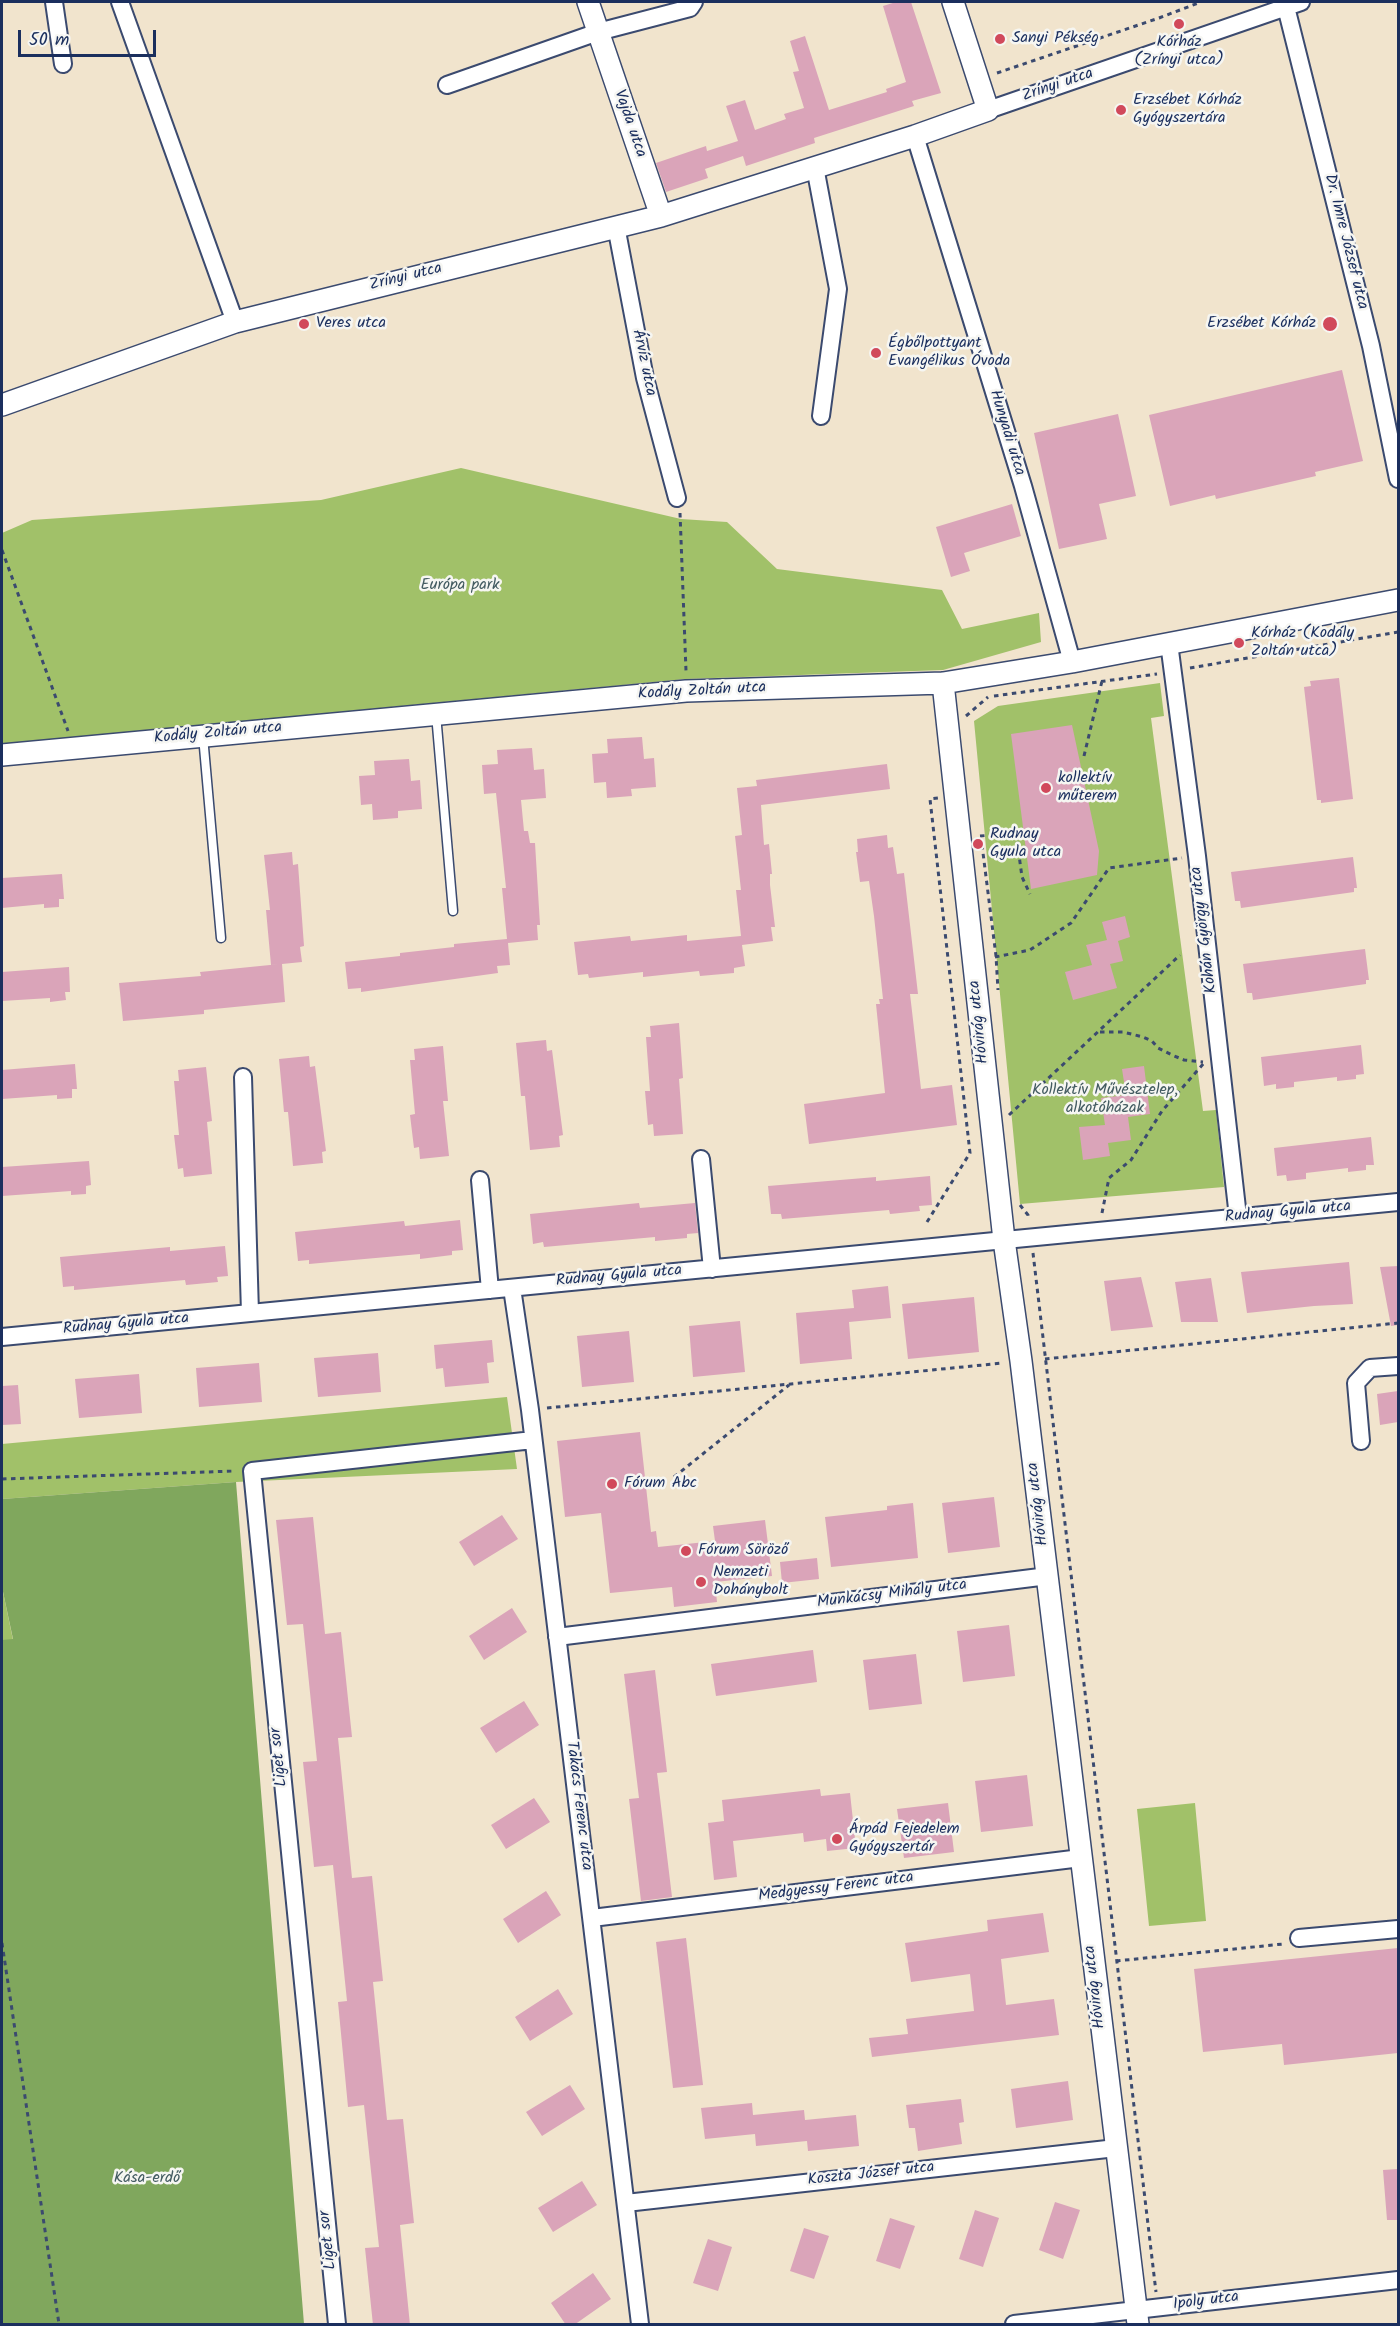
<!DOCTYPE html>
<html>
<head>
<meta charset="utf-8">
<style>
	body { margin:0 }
	#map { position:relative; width:1400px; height:2326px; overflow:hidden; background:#f1e4cd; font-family:Kalam,sans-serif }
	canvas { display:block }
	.frame { position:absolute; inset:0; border:3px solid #1b2f5e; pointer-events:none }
	.scale { position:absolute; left:18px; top:30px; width:138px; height:27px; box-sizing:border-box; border:3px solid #1b2f5e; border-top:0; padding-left:8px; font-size:18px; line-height:21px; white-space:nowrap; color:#1b2f5e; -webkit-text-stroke:4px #f6f6f2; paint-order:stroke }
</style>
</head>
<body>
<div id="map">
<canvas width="1400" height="2326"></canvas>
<div class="frame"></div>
<div class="scale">50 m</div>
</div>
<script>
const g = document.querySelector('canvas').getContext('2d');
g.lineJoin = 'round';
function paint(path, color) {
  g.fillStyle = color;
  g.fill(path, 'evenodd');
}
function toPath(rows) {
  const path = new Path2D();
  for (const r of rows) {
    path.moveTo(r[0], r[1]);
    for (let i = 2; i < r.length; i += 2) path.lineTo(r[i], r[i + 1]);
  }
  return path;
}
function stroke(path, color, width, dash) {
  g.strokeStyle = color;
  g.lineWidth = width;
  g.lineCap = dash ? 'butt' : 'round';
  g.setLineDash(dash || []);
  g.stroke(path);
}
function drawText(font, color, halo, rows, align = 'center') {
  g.font = font + ' Kalam,sans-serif';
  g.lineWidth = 5;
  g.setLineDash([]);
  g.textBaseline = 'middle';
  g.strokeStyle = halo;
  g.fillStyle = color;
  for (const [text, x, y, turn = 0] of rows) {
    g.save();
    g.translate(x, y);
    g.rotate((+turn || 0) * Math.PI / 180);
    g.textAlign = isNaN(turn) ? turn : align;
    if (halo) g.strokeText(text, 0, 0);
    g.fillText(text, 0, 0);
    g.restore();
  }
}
paint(toPath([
	[461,468,681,519,727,522,777,569,942,590,962,629,1039,613,1041,642,943,670,686,679,2,744,2,533,32,520,321,500],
	[1160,683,1164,716,1151,718,1203,1111,1216,1110,1224,1187,1020,1204,974,721,998,706],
	[507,1397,517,1469,236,1482,2,1499,2,1444],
	[2,1587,13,1640,2,1640],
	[1195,1803,1206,1921,1149,1926,1137,1809]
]), '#a1c169');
paint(toPath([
	[236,1482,304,2324,2,2324,2,1640,13,1639,2,1587,2,1499]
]), '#80a75d');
paint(toPath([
	[896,2,911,2,941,93,912,101,914,106,814,138,815,143,746,166,743,156,705,169,708,178,666,192,656,163,706,146,707,151,738,141,726,106,745,100,755,130,786,119,784,114,804,108,793,72,799,71,790,41,805,36,829,110,887,92,886,89,906,82,883,6],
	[1342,370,1363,461,1315,472,1316,476,1216,499,1215,495,1170,506,1149,415],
	[1118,414,1136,496,1099,504,1107,539,1059,549,1034,433],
	[1012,504,1021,536,964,553,970,571,951,577,936,527],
	[1339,678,1353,799,1321,803,1321,800,1317,800,1304,687,1311,686,1310,681],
	[1072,725,1099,851,1097,875,1031,889,1011,734],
	[642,737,644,759,654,758,656,787,631,789,632,796,607,798,606,782,594,783,592,754,608,753,607,739],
	[532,748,534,770,544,769,546,798,521,800,524,831,528,831,530,843,535,843,540,925,537,925,538,940,508,943,510,965,497,966,498,973,361,992,361,988,348,989,345,962,400,956,400,953,454,947,454,944,507,939,502,888,506,888,496,793,484,794,482,765,498,764,497,750],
	[409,759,411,781,420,780,422,809,398,811,398,818,373,820,372,804,361,805,359,776,375,775,374,761],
	[887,764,890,789,761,805,764,845,769,844,772,874,770,874,770,885,775,927,771,927,773,941,742,945,745,966,734,968,734,973,700,976,699,971,643,977,643,972,589,978,588,974,578,975,574,942,630,936,631,941,687,935,687,941,741,936,736,890,741,890,735,836,742,835,737,788,757,786,756,780],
	[887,835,888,848,893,847,897,874,904,873,918,994,910,994,921,1089,952,1085,957,1125,809,1144,804,1104,885,1093,876,1004,880,1004,879,999,883,999,874,916,869,881,860,882,856,852,858,852,857,839],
	[292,852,293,865,298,864,304,946,300,947,302,962,282,964,285,1002,204,1010,204,1014,123,1021,119,983,201,976,200,972,280,964,271,965,266,910,270,910,264,855],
	[1353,857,1357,888,1354,888,1354,892,1241,908,1240,901,1235,901,1231,872],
	[62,874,64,899,59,899,59,907,44,908,44,904,2,908,2,878],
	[1125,916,1130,937,1118,941,1123,961,1110,964,1117,988,1073,1000,1065,972,1092,965,1086,945,1107,940,1102,922],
	[1365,949,1369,980,1366,980,1366,984,1253,1000,1252,993,1247,993,1243,964],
	[69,967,70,992,65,992,66,1000,50,1002,50,998,2,1001,2,972],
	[679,1023,683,1078,679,1079,683,1134,654,1136,653,1124,648,1125,645,1091,650,1091,646,1037,651,1037,650,1026],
	[546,1040,547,1051,552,1050,563,1135,559,1136,560,1147,530,1150,525,1096,521,1096,516,1043],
	[1361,1045,1364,1074,1356,1075,1356,1079,1337,1081,1337,1077,1294,1082,1294,1087,1276,1089,1276,1084,1264,1086,1261,1057],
	[443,1046,448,1101,443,1101,449,1156,420,1159,419,1147,414,1148,410,1115,415,1114,410,1060,415,1060,414,1049],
	[309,1056,310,1067,315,1066,326,1151,322,1152,323,1163,293,1166,288,1112,284,1112,279,1059],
	[75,1064,77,1089,72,1089,72,1098,57,1099,57,1095,2,1099,2,1070],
	[1144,1066,1150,1114,1128,1117,1131,1140,1108,1143,1110,1156,1083,1160,1079,1127,1105,1125,1101,1098,1126,1095,1122,1069],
	[206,1067,212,1121,207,1122,212,1174,184,1177,183,1168,178,1169,174,1135,179,1135,174,1081,179,1081,178,1070],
	[1371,1137,1374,1165,1366,1165,1366,1170,1348,1172,1348,1168,1306,1173,1306,1179,1287,1181,1286,1175,1277,1176,1274,1148],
	[89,1161,91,1185,86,1186,86,1194,71,1195,71,1191,2,1196,2,1167],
	[930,1176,932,1205,919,1206,920,1211,890,1214,889,1210,782,1219,781,1214,771,1214,768,1186,876,1177,876,1181],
	[639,1203,640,1208,695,1203,698,1233,687,1234,687,1238,655,1241,655,1237,544,1247,543,1242,533,1244,530,1214],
	[460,1220,463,1250,452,1251,452,1255,420,1259,420,1254,309,1264,309,1260,298,1261,295,1232,404,1221,405,1226],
	[225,1246,228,1276,217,1277,218,1282,186,1285,185,1280,74,1290,74,1286,63,1287,60,1257,170,1247,170,1251],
	[1349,1262,1353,1304,1314,1306,1247,1313,1241,1272],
	[1398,1266,1398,1325,1391,1326,1380,1267],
	[1141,1277,1153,1327,1111,1331,1104,1281],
	[1211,1278,1218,1322,1181,1322,1175,1282],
	[888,1286,891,1318,849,1322,852,1359,800,1364,796,1313,854,1308,852,1290],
	[974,1297,979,1352,908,1359,902,1304],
	[740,1321,745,1372,693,1377,689,1326],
	[629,1331,634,1382,582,1387,577,1336],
	[492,1340,494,1362,487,1363,489,1383,445,1387,443,1368,436,1369,434,1345],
	[378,1353,381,1392,318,1397,314,1358],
	[259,1363,262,1402,199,1407,196,1368],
	[139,1374,142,1413,79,1418,75,1379],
	[18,1385,21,1424,2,1425,2,1386],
	[1398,1391,1398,1422,1380,1425,1377,1394],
	[640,1432,651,1532,656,1531,658,1547,715,1541,713,1526,765,1520,772,1576,715,1582,717,1602,674,1607,672,1587,610,1593,601,1513,565,1517,557,1441],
	[994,1497,1000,1547,948,1553,942,1503],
	[913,1503,918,1558,831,1567,825,1517,887,1510,887,1506],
	[502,1515,518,1539,474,1566,459,1542],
	[313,1517,325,1634,341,1632,352,1737,338,1738,352,1878,372,1876,383,1981,373,1982,387,2120,403,2119,414,2223,400,2225,410,2325,373,2325,365,2248,379,2247,364,2105,348,2107,338,2002,347,2001,333,1865,314,1867,303,1762,317,1761,303,1624,287,1625,276,1520],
	[817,1558,819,1579,782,1583,780,1562],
	[512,1608,527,1632,484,1660,469,1636],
	[1009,1625,1015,1676,963,1682,957,1631],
	[813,1650,817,1682,716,1696,711,1664],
	[916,1654,922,1704,869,1710,863,1660],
	[655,1670,667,1772,657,1773,672,1897,641,1901,629,1799,639,1798,624,1674],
	[524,1701,539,1725,496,1753,480,1728],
	[1027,1775,1033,1826,981,1832,975,1781],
	[820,1789,821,1796,850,1793,856,1848,827,1851,826,1839,804,1842,803,1833,733,1841,737,1877,714,1880,708,1823,724,1821,722,1800],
	[534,1798,550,1822,506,1849,491,1825],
	[948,1803,954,1852,904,1858,897,1809],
	[546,1891,561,1915,518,1943,503,1919],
	[1043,1913,1049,1952,1001,1959,1006,2005,1054,1999,1059,2035,872,2057,869,2038,908,2034,906,2019,974,2011,970,1974,911,1982,905,1943,988,1931,987,1920],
	[686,1938,703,2085,673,2088,656,1942],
	[1398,1948,1398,2053,1284,2065,1282,2044,1203,2052,1194,1969],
	[558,1989,573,2014,530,2041,515,2017],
	[1068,2081,1073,2120,1016,2128,1011,2089],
	[570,2085,585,2109,542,2136,526,2112],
	[961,2099,964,2122,959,2123,962,2144,918,2151,915,2128,909,2128,906,2105],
	[752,2103,753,2115,804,2110,805,2120,856,2115,859,2146,808,2151,807,2141,756,2146,755,2134,705,2139,701,2108],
	[1398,2169,1398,2220,1387,2220,1383,2170],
	[582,2181,597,2205,553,2232,538,2208],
	[1055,2202,1080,2210,1063,2259,1039,2250],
	[975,2210,999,2218,983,2267,959,2259],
	[890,2218,915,2226,900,2269,876,2261],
	[804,2228,829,2236,814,2279,790,2271],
	[708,2239,732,2247,718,2291,693,2283],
	[593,2273,611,2299,574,2325,566,2325,551,2303]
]), '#daa4b9');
const service = toPath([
	[436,714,453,911],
	[203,736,221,938]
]);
const minor = toPath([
	[54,2,63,64],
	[120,2,235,322],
	[1286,7,1371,346,1398,479],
	[447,85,598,32,690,8,694,2],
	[988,110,1301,2],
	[915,136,1023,486,1072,662],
	[815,167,838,289,821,416],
	[616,226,645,378,677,498],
	[1169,643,1197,856,1238,1217],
	[243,1077,250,1313],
	[701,1159,712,1269],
	[480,1180,490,1290],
	[512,1288,530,1410,640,2324],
	[2,1337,1398,1202],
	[1361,1441,1356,1383,1370,1368,1398,1366],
	[557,1637,1048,1576],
	[592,1918,1081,1858],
	[1299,1938,1398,1929],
	[626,2203,1116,2148],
	[337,2324,252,1471,533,1440],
	[1014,2324,1398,2280]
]);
const tertiary = toPath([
	[588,2,661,216],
	[2,405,235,322,661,216,915,136,988,110,953,2],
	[943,683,1004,1240,1021,1361,1138,2324],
	[2,755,686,691,943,683,1072,662,1398,600]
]);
stroke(service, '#3b4a6f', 11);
stroke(minor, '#3b4a6f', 20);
stroke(tertiary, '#3b4a6f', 24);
stroke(toPath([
	[997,73,1159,18,1201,2],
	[680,513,686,671],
	[2,550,68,731],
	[1190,668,1398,632],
	[994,696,1157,674],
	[966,716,988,697],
	[1084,756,1102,681],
	[980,836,1016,833,1022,877,1030,894],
	[982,845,996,956,998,990],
	[995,957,1030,950,1071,923,1109,868,1182,858],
	[1100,1032,1123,1032,1143,1037,1152,1041,1158,1048,1172,1055,1184,1060,1203,1062],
	[1009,1115,1180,955],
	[1020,1205,1028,1215,1029,1220],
	[1102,1213,1109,1178,1131,1160,1162,1111,1204,1063],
	[927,1222,970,1153,930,799,938,798],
	[1033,1253,1156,2292],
	[1045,1359,1398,1323],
	[547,1408,1003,1363],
	[674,1477,789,1385],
	[2,1479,235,1471],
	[2,1943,59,2324],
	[1116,1961,1283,1944]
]), '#3b4a6f', 3, [4.5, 4.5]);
stroke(service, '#fff', 8);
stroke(minor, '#fff', 16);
stroke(tertiary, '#fff', 21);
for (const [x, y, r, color] of [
	[1179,24,6,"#d1495b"],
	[1000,39,6,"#d1495b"],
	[1121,110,6,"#d1495b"],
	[304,324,6,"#d1495b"],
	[1330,324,8,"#d1495b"],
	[876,353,6,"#d1495b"],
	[1239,643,6,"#d1495b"],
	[1046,788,6,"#d1495b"],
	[978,844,6,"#d1495b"],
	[612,1484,6,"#d1495b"],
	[686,1551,6,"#d1495b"],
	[701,1582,6,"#d1495b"],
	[837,1839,6,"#d1495b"]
]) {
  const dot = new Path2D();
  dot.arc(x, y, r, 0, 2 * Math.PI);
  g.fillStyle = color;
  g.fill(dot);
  stroke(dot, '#f6f6f2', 2);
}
drawText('16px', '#1b2f5e', '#f6f6f2', [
	["Sanyi Pékség",1012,39],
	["Kórház",1179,43,"center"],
	["(Zrínyi utca)",1179,61,"center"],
	["Erzsébet Kórház",1133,101],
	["Gyógyszertára",1133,119],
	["Veres utca",316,324],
	["Erzsébet Kórház",1316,324,"right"],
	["Égbőlpottyant",888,344],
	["Evangélikus Óvoda",888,362],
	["Kórház (Kodály",1251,634],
	["Zoltán utca)",1251,652],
	["kollektív",1058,779],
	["műterem",1058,797],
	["Rudnay",990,835],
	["Gyula utca",990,853],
	["Fórum Abc",624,1484],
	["Fórum Söröző",698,1551],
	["Nemzeti",713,1573],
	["Dohánybolt",713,1591],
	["Árpád Fejedelem",849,1830],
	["Gyógyszertár",849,1848]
], 'left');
drawText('16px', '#1b2f5e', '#f6f6f2', [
	["Zrínyi utca",1058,86,-19],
	["Vajda utca",629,124,71],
	["Dr. Imre József utca",1345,242,76],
	["Zrínyi utca",406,278,-14],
	["Árvíz utca",643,363,78],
	["Hunyadi utca",1006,433,73],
	["Kodály Zoltán utca",702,692,-3],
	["Kodály Zoltán utca",218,734,-5],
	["Kohán György utca",1205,930,-97],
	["Hóvirág utca",980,1022,-96],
	["Rudnay Gyula utca",1288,1213,-5],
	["Rudnay Gyula utca",619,1277,-5],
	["Rudnay Gyula utca",126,1325,-5],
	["Hóvirág utca",1039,1504,-97],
	["Munkácsy Mihály utca",892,1595,-7],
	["Liget sor",280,1757,-96],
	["Takács Ferenc utca",578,1806,83],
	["Medgyessy Ferenc utca",836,1888,-7],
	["Hóvirág utca",1096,1987,-97],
	["Koszta József utca",871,2175,-6],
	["Liget sor",329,2240,-96],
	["Ipoly utca",1206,2302,-7]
]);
drawText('16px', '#435b61', '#f6f6f2', [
	["Európa park",460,586],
	["Kollektív Művésztelep,",1105,1091],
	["alkotóházak",1105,1109],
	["Kása-erdő",147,2179]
]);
</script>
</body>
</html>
